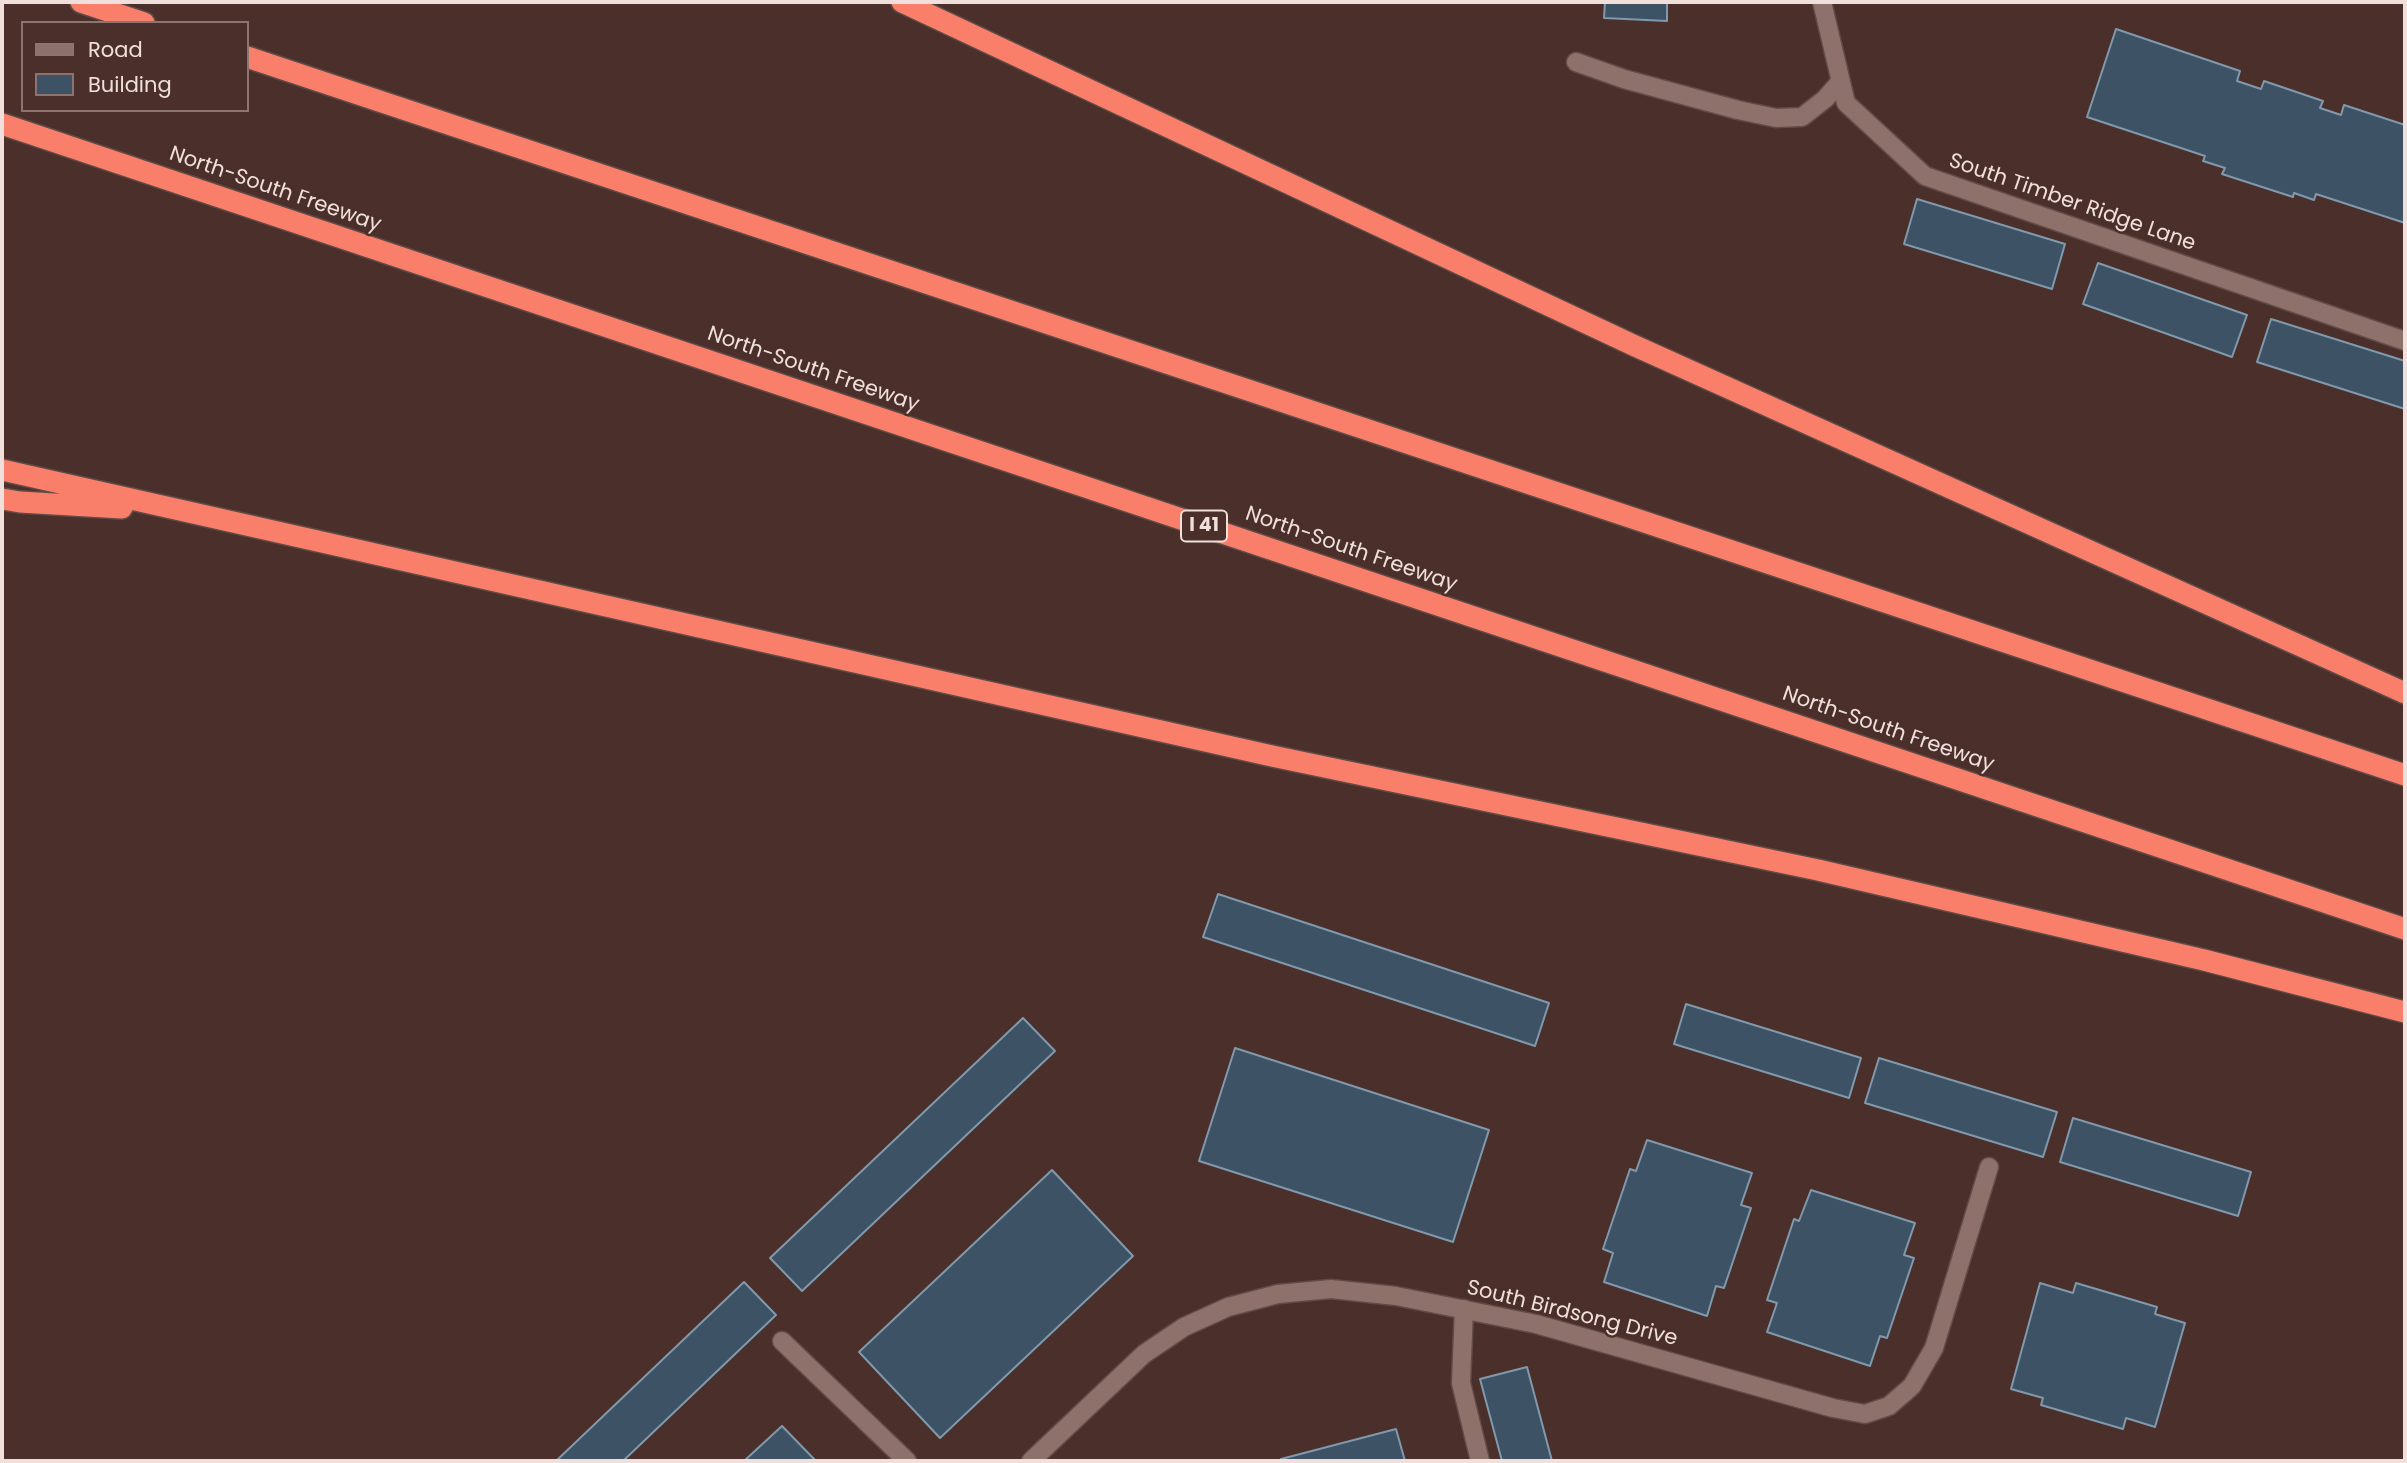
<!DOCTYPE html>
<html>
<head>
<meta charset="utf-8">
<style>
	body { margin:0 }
	#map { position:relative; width:2407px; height:1463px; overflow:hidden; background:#4a2f2b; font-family:Poppins,sans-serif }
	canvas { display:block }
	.frame { position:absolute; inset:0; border:4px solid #f0dfdb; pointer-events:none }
	.legend { position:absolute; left:21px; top:21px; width:228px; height:91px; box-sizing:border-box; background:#4a2f2b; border:2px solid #8c7571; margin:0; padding:9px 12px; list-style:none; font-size:21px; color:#f0dfdb }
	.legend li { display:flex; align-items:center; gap:14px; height:35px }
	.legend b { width:35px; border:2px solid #8c7571 }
</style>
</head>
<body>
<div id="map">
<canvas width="2407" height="1463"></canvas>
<div class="frame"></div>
<ul class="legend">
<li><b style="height:9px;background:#8f716b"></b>Road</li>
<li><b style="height:19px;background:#3d5365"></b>Building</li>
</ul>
</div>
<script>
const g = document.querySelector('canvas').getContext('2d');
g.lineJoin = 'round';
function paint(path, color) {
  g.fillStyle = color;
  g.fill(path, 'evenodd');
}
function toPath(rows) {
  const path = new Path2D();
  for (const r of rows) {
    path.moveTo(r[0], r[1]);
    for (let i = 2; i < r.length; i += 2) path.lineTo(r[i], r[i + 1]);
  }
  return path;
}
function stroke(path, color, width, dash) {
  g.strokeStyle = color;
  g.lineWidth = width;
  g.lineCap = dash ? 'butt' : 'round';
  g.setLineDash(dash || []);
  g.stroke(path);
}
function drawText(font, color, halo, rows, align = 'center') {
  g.font = font + ' Poppins,sans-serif';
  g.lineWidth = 5;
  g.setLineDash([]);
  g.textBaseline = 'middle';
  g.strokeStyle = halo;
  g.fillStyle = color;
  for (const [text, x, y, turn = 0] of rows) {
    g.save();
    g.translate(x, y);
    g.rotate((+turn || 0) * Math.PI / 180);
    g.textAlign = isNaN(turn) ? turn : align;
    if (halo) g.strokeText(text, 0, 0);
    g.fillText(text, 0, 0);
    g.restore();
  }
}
const building = toPath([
	[1605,2,1667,2,1667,21,1604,18,1605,2],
	[2116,29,2240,71,2237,81,2261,89,2264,81,2323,101,2320,108,2341,115,2344,105,2405,125,2405,223,2316,194,2314,200,2294,193,2293,197,2222,174,2225,168,2203,161,2205,156,2087,117,2116,29],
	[1917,199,2065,244,2052,289,1904,244,1917,199],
	[2098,263,2247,315,2232,357,2083,304,2098,263],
	[2271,319,2405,361,2405,409,2257,362,2271,319],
	[1218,894,1549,1003,1535,1046,1203,937,1218,894],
	[1686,1004,1861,1058,1849,1098,1674,1044,1686,1004],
	[1023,1018,1055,1051,802,1291,770,1258,1023,1018],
	[1235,1048,1489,1130,1453,1242,1199,1161,1235,1048],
	[1879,1058,2057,1112,2043,1157,1865,1103,1879,1058],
	[2073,1118,2251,1172,2238,1216,2060,1162,2073,1118],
	[1647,1140,1752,1173,1741,1205,1751,1208,1724,1288,1716,1286,1707,1316,1604,1282,1613,1253,1603,1249,1630,1169,1636,1171,1647,1140],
	[1052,1170,1133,1256,940,1438,859,1352,1052,1170],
	[1811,1190,1915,1223,1904,1255,1914,1258,1887,1338,1880,1336,1870,1366,1767,1332,1777,1303,1767,1300,1794,1219,1799,1221,1811,1190],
	[744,1282,776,1315,623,1461,556,1461,744,1282],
	[2040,1283,2073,1293,2076,1283,2157,1307,2155,1314,2185,1323,2155,1427,2126,1418,2123,1429,2041,1405,2043,1398,2011,1389,2040,1283],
	[1527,1367,1552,1461,1502,1461,1480,1379,1527,1367],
	[782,1426,816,1461,744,1461,782,1426],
	[1396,1429,1405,1461,1282,1461,1281,1459,1396,1429]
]);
paint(building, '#3d5365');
stroke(building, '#8099ac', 2);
const service = toPath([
	[1576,62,1624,79,1738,110,1776,118,1802,117,1825,99,1840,82],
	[782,1341,907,1461]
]);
const minor = toPath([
	[1822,2,1846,103,1925,176,2405,341],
	[1464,1309,1461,1383,1480,1461],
	[1031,1461,1144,1354,1184,1327,1228,1307,1278,1294,1331,1289,1396,1296,1536,1324,1833,1408,1865,1414,1889,1406,1912,1386,1934,1348,1989,1167]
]);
const motorway = toPath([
	[81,2,144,23],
	[902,2,1633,345,2405,693],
	[247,57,2405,775],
	[2,124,2405,929],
	[2,470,1272,756,1818,870,2204,960,2405,1012],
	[2,499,20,502,122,508]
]);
stroke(service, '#614b47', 21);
stroke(minor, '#614b47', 21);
stroke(motorway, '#614b47', 24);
stroke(service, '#8f716b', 18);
stroke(minor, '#8f716b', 18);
stroke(motorway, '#fa7f6b', 21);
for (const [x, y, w] of [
	[1204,526,46]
]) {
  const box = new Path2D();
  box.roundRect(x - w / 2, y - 15.5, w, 31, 5);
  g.fillStyle = '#4a2f2b';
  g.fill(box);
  stroke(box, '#f0dfdb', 2);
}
drawText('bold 19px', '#f0dfdb', null, [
	["I 41",1204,526]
]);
drawText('21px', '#f0dfdb', '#4a2f2b', [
	["North-South Freeway",275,190,19],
	["South Timber Ridge Lane",2072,203,19],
	["North-South Freeway",813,370,19],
	["North-South Freeway",1351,550,19],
	["North-South Freeway",1888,730,19],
	["South Birdsong Drive",1572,1314,14]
]);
</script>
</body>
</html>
